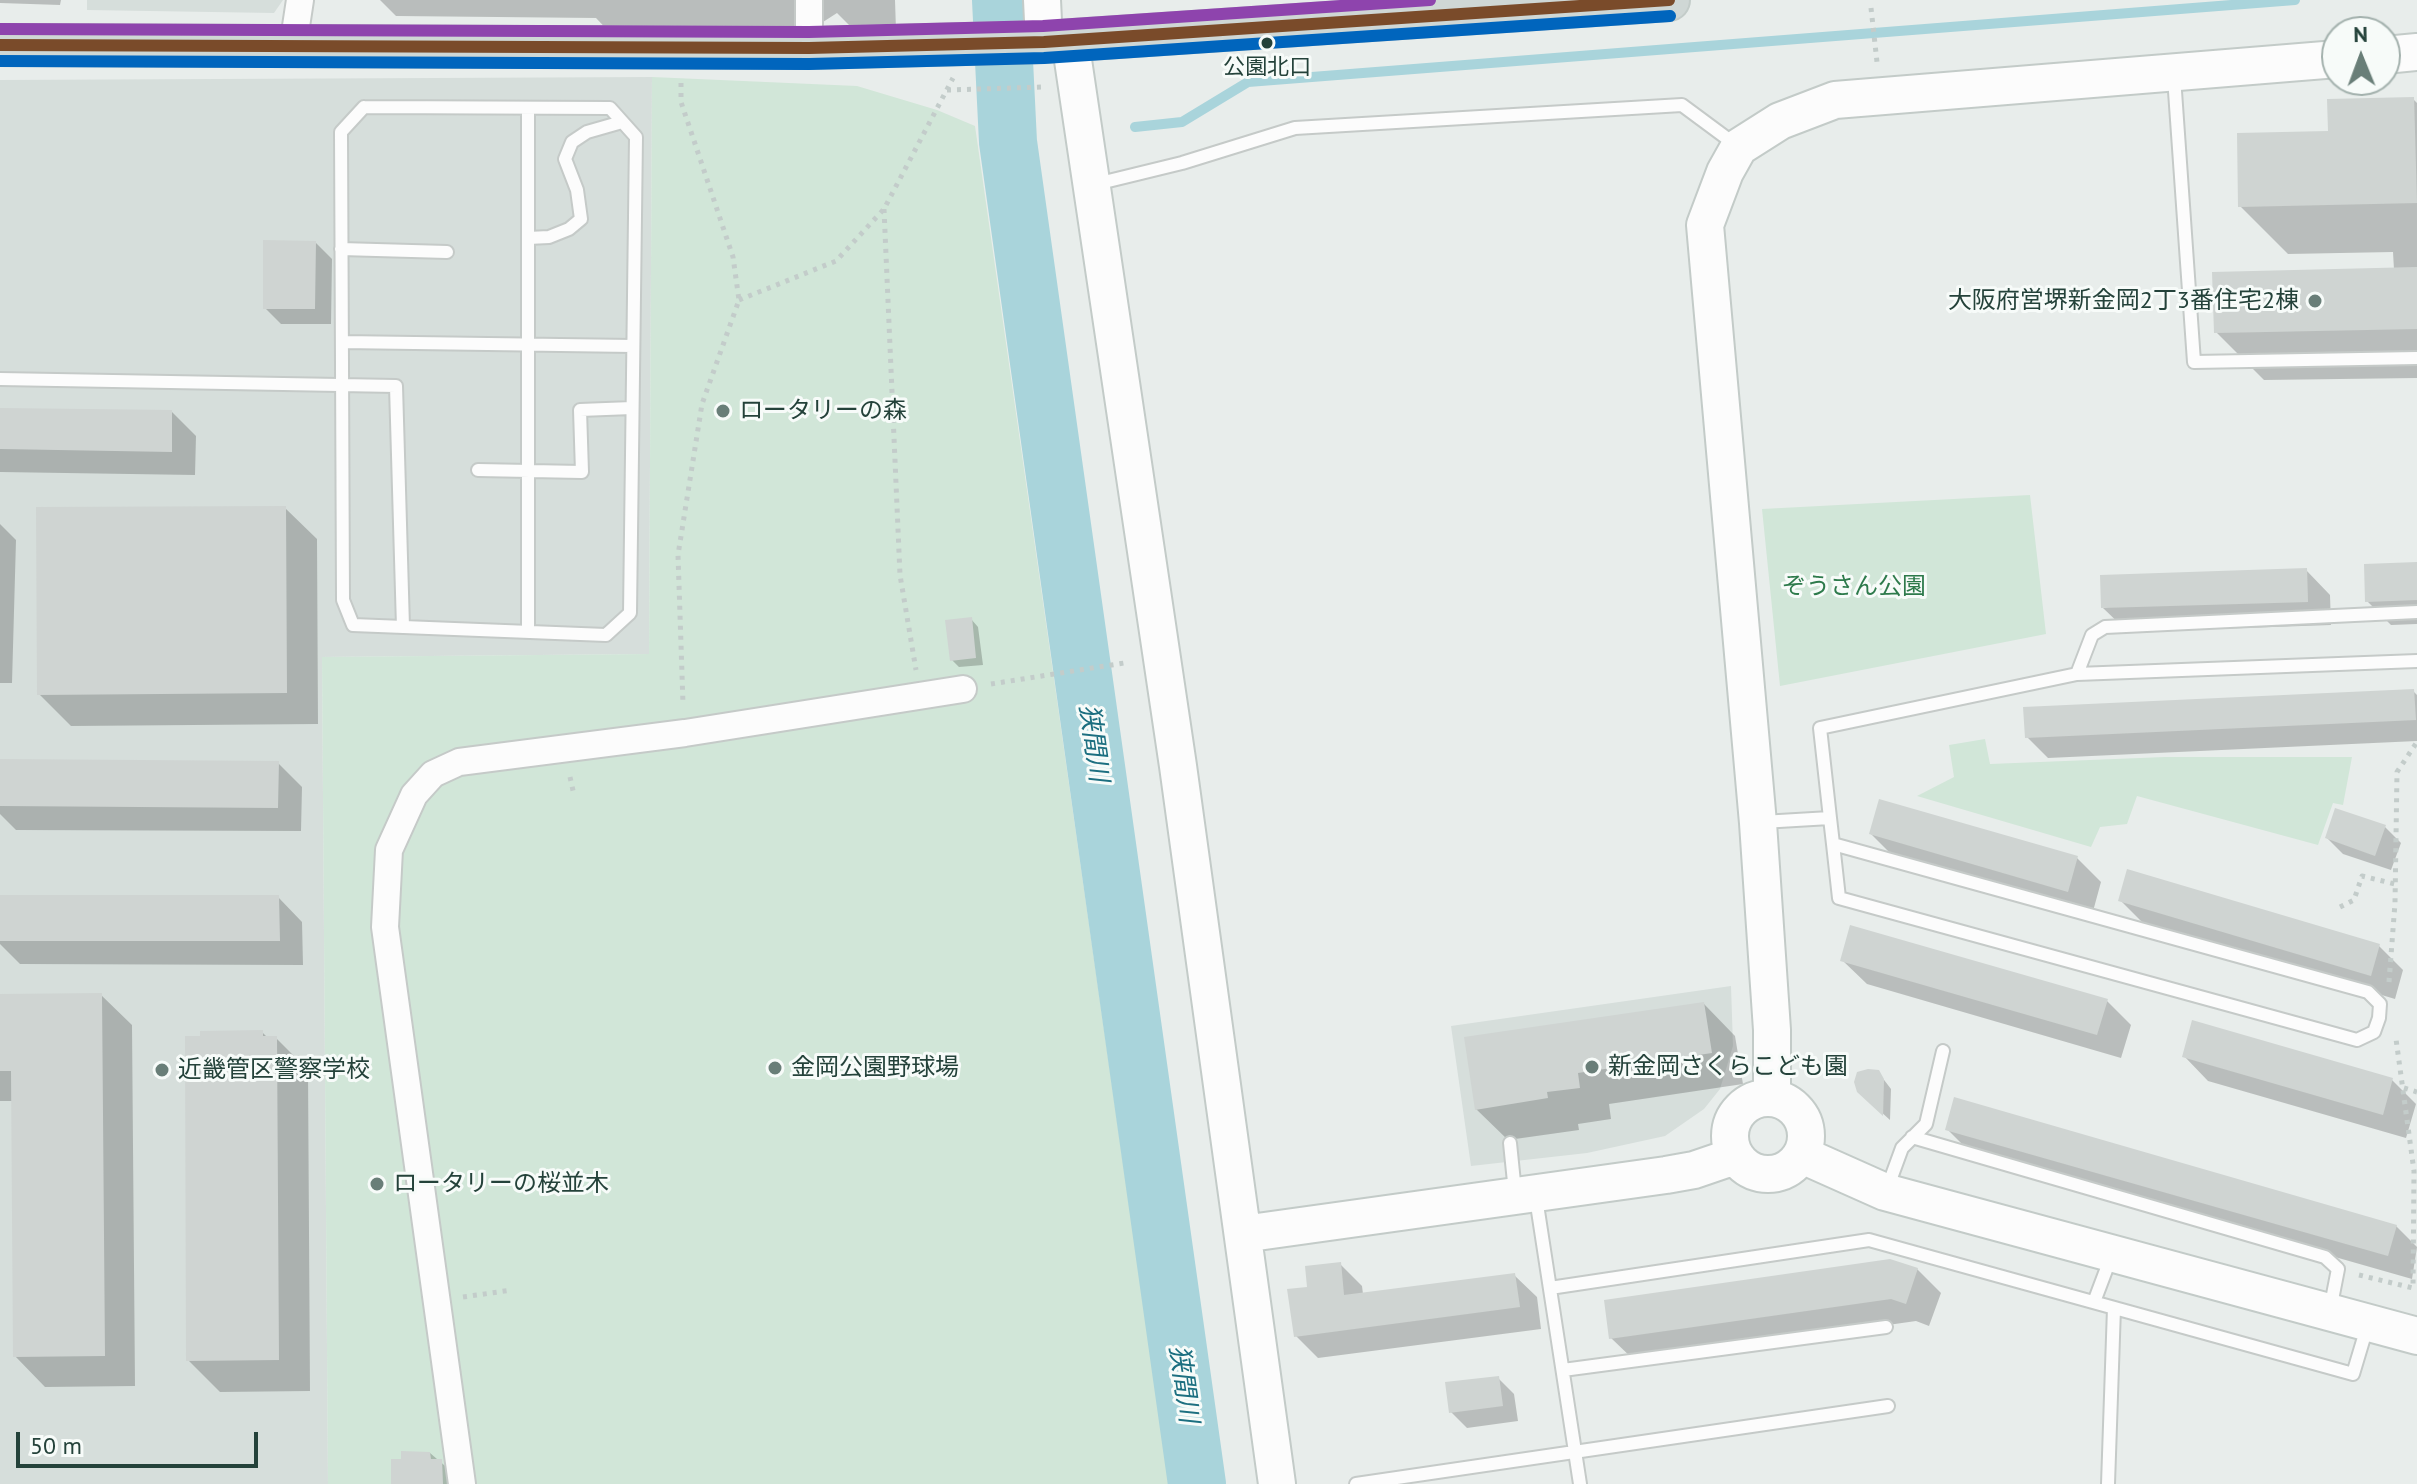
<!DOCTYPE html>
<html>
<head>
<meta charset="utf-8">
<style>
	body { margin:0 }
	#map { position:relative; width:2417px; height:1484px; overflow:hidden; background:#e8edeb; font-family:"PT Sans",sans-serif }
	canvas { display:block }
	.north { position:absolute; left:2321px; top:16px; width:80px; height:80px; box-sizing:border-box; background:#f7fbf9; border:2px solid #a3b1ad; border-radius:50%; rotate:359deg; font-size:22px; font-weight:700; line-height:32px; text-align:center; color:#24423a }
	.north::after { content:''; display:block; margin:auto; width:28px; height:36px; background:#697e78; clip-path:polygon(50% 0,100% 100%,50% 72%,0 100%) }
	.scale { position:absolute; left:16px; top:1432px; width:242px; height:36px; box-sizing:border-box; border:4px solid #24423a; border-top:0; padding-left:10px; font-size:24px; line-height:28px; white-space:nowrap; color:#24423a; -webkit-text-stroke:6px #f7fbf9; paint-order:stroke }
</style>
</head>
<body>
<div id="map">
<canvas width="2417" height="1484"></canvas>
<div class="north">N</div>
<div class="scale">50 m</div>
</div>
<script>
const g = document.querySelector('canvas').getContext('2d');
g.lineJoin = 'round';
function paint(path, color) {
  g.fillStyle = color;
  g.fill(path, 'evenodd');
}
function toPath(rows) {
  const path = new Path2D();
  for (const r of rows) {
    if (r.length === 3) {
      path.moveTo(r[0] + r[2], r[1]);
      path.arc(r[0], r[1], r[2], 0, 2 * Math.PI);
      continue;
    }
    path.moveTo(r[0], r[1]);
    for (let i = 2; i < r.length; i += 2) path.lineTo(r[i], r[i + 1]);
  }
  return path;
}
function stroke(path, color, width, dash) {
  g.strokeStyle = color;
  g.lineWidth = width;
  g.lineCap = dash ? 'butt' : 'round';
  g.setLineDash(dash || []);
  g.stroke(path);
}
function drawText(font, color, halo, rows, align = 'center') {
  g.font = font + ' "PT Sans","Noto Sans JP",sans-serif';
  g.lineWidth = 6;
  g.setLineDash([]);
  g.textBaseline = 'middle';
  g.strokeStyle = halo;
  g.fillStyle = color;
  for (const [text, x, y, turn = 0] of rows) {
    g.save();
    g.translate(x, y);
    g.rotate((+turn || 0) * Math.PI / 180);
    g.textAlign = isNaN(turn) ? turn : align;
    if (halo) g.strokeText(text, 0, 0);
    g.fillText(text, 0, 0);
    g.restore();
  }
}
paint(toPath([
	[87,0,283,0,274,13,87,10],
	[652,77,649,654,322,657,328,1484,0,1484,0,80],
	[1731,986,1733,1046,1720,1089,1704,1109,1665,1136,1587,1153,1471,1166,1451,1026]
]), '#d6dedb');
paint(toPath([
	[652,77,857,86,937,110,975,126,1169,1484,328,1484,322,657,649,654],
	[2030,495,2046,634,1780,686,1762,509],
	[1985,739,1990,764,2165,757,2352,757,2343,805,2333,803,2318,845,2137,796,2127,824,2100,827,2091,847,1917,796,1954,777,1949,745]
]), '#d1e6d8');
paint(toPath([
	[0,0,61,0,60,5,0,3],
	[380,0,895,0,896,30,856,32,837,13,823,22,821,40,617,40,596,18,396,16],
	[2413,99,2417,103,2417,378,2264,380,2216,332,2394,270,2393,252,2288,254,2240,206,2330,133],
	[316,243,332,259,331,324,281,324,265,308],
	[0,410,172,412,196,436,195,475,0,472],
	[285,508,317,539,318,724,71,726,39,694],
	[0,524,16,540,12,683,0,683],
	[2417,564,2417,624,2391,625,2367,601],
	[2306,570,2330,595,2331,625,2128,632,2103,608],
	[971,619,978,627,983,665,959,667,952,660],
	[2413,691,2417,695,2417,741,2048,758,2027,737],
	[0,761,278,763,302,787,301,831,16,830,0,814],
	[2385,827,2401,843,2391,870,2343,854,2327,838],
	[1871,834,2077,858,2101,882,2092,915,1895,858],
	[0,897,278,897,302,922,303,965,20,964,0,944],
	[2120,900,2379,946,2403,970,2395,999,2144,924],
	[1842,960,2107,1001,2131,1025,2121,1058,1867,984],
	[101,995,132,1025,135,1386,45,1387,15,1356,13,1101,0,1101,0,1003],
	[1704,1004,1735,1036,1743,1084,1609,1104,1611,1119,1578,1124,1579,1130,1508,1140,1476,1109],
	[2194,1023,2392,1080,2416,1104,2406,1138,2208,1081,2184,1056],
	[262,1032,268,1038,276,1038,308,1070,310,1391,220,1392,188,1360],
	[1878,1072,1891,1089,1890,1120,1858,1091],
	[1947,1129,2396,1226,2417,1247,2412,1279,1971,1153],
	[1340,1264,1362,1286,1363,1294,1514,1275,1537,1297,1541,1329,1318,1358,1296,1336,1309,1288],
	[1917,1269,1941,1293,1929,1326,1916,1321,1635,1361,1611,1338],
	[1498,1378,1514,1394,1518,1421,1467,1428,1451,1412],
	[430,1453,458,1477,458,1484,393,1484]
]), '#0003');
stroke(toPath([
	[1135,127,1182,122,1248,82,2295,0]
]), '#a9d4db', 10);
stroke(toPath([
	[1001,0,1008,142,1197,1484]
]), '#a9d4db', 58);
paint(toPath([
	[2414,97,2417,203,2238,207,2237,133,2328,131,2327,99],
	[263,240,316,241,315,309,263,309],
	[2417,267,2417,329,2214,333,2212,272],
	[0,408,172,410,172,452,0,449],
	[286,506,287,693,37,695,36,507],
	[2417,562,2417,600,2365,602,2364,564],
	[2307,568,2308,602,2101,608,2100,575],
	[972,617,976,658,950,661,945,620],
	[2414,689,2416,720,2025,738,2023,707],
	[0,759,279,761,278,808,0,806],
	[1879,799,2078,856,2068,892,1869,834],
	[2335,808,2386,825,2375,856,2325,838],
	[2127,869,2380,944,2371,976,2118,901],
	[0,895,279,895,280,941,0,941],
	[1850,925,2108,999,2097,1035,1840,961],
	[102,993,105,1356,13,1357,11,1071,0,1071,0,994],
	[1704,1002,1712,1053,1578,1073,1580,1088,1547,1092,1548,1098,1475,1110,1464,1037],
	[2192,1020,2393,1078,2383,1115,2182,1057],
	[263,1030,263,1036,277,1036,279,1360,186,1361,185,1036,200,1036,200,1031],
	[1868,1069,1879,1070,1884,1079,1883,1116,1857,1092,1854,1082,1857,1072],
	[1954,1097,2397,1225,2388,1256,1945,1130],
	[1890,1259,1918,1268,1906,1304,1891,1299,1609,1339,1604,1300],
	[1341,1262,1344,1295,1515,1273,1520,1307,1294,1337,1287,1289,1307,1287,1305,1266],
	[1499,1376,1503,1406,1449,1413,1445,1382],
	[401,1451,430,1452,431,1459,442,1459,443,1484,391,1484,391,1459,401,1459]
]), '#cfd4d2');
const lane = toPath([
	[2174,77,2194,362,2417,358],
	[364,107,610,108,636,137,630,613,606,635,353,625,343,600,341,132,364,107],
	[1096,184,1182,163,1295,128,1682,105,1736,145],
	[528,238,549,237,569,229,581,219,577,190,565,159,572,142,587,132,622,122],
	[341,249,447,252],
	[342,342,633,346],
	[0,379,396,386,403,627],
	[478,470,582,472,580,410,632,408],
	[528,632,528,108],
	[2077,674,2092,635,2105,627,2417,612],
	[1762,822,1830,818],
	[1833,844,2368,992,2380,1004,2379,1018,2374,1032,2357,1040,1839,898,1833,844,1830,818,1820,728,2077,674,2417,661],
	[1912,1137,2325,1257,2338,1269,2330,1310],
	[1510,1143,1515,1192],
	[1887,1189,1902,1148,1926,1124,1943,1051],
	[1536,1198,1580,1484],
	[1550,1288,1869,1240,2353,1374,2368,1324],
	[2094,1302,2111,1257],
	[1563,1370,1886,1327],
	[1356,1484,1888,1406],
	[2108,1484,2114,1308]
]);
const street = toPath([
	[809,0,809,48],
	[293,46,300,0],
	[462,1484,385,927,389,850,414,795,433,774,459,762,685,733,963,689]
]);
const secondary = toPath([
	[1042,0,1044,42],
	[1070,40,1178,766,1277,1484],
	[2385,55,2417,52],
	[1772,1097,1772,1030,1758,823,1705,225,1725,172,1739,147,1780,121,1835,100,2337,59],
	[1768,1136,38],
	[1802,1155,1885,1192,2417,1336],
	[1243,1234,1666,1175,1694,1170,1735,1156]
]);
const primary = toPath([
	[0,45,809,48,1044,42,1669,0]
]);
stroke(lane, '#c5cac8', 16);
stroke(street, '#c5cac8', 30);
stroke(secondary, '#c3cbc8', 40);
stroke(primary, '#c3ccc9', 44);
stroke(toPath([
	[1871,8,1877,62],
	[681,83,681,102,733,257,739,300,702,404,678,555,683,704],
	[947,90,1045,87],
	[884,209,900,575,916,670],
	[739,300,836,261,884,209,953,78],
	[991,684,1124,663],
	[570,777,574,795],
	[2340,907,2354,900,2362,876,2395,884],
	[2389,982,2395,903,2397,772,2417,742],
	[2404,1088,2417,1092],
	[2359,1275,2413,1288,2414,1171,2396,1039],
	[463,1297,512,1290]
]), '#c3ccca', 5, [4, 6]);
stroke(lane, '#fcfcfc', 12);
stroke(street, '#fcfcfc', 26);
stroke(secondary, '#fcfcfc', 36);
stroke(primary, '#cfd7d5', 40);
stroke(toPath([
	[0,45,809,48,1044,42,1669,0]
]), '#7a4b2a', 12);
stroke(toPath([
	[0,61,809,64,1044,58,1670,16]
]), '#0065bd', 12);
stroke(toPath([
	[0,29,809,32,1043,26,1430,0]
]), '#8e44ad', 12);
for (const [x, y, r, color] of [
	[1267,43,7,"#24423a"],
	[2315,301,8,"#697e78"],
	[723,411,8,"#697e78"],
	[1592,1067,8,"#697e78"],
	[775,1068,8,"#697e78"],
	[162,1070,8,"#697e78"],
	[377,1184,8,"#697e78"]
]) {
  const dot = new Path2D();
  dot.arc(x, y, r, 0, 2 * Math.PI);
  g.fillStyle = color;
  g.fill(dot);
  stroke(dot, '#f7fbf9', 3);
}
drawText('22px', '#24423a', '#f7fbf9', [
	["公園北口",1267,68]
]);
drawText('24px', '#24423a', '#f7fbf9', [
	["大阪府営堺新金岡2丁3番住宅2棟",2299,301,"right"],
	["ロータリーの森",739,411],
	["新金岡さくらこども園",1608,1067],
	["金岡公園野球場",791,1068],
	["近畿管区警察学校",178,1070],
	["ロータリーの桜並木",393,1184]
], 'left');
drawText('24px', '#2d7a4b', '#f7fbf9', [
	["ぞうさん公園",1854,587]
]);
drawText('italic 26px', '#1c6f80', '#f7fbf9', [
	["狭間川",1093,743,82],
	["狭間川",1183,1384,82]
]);
</script>
</body>
</html>
